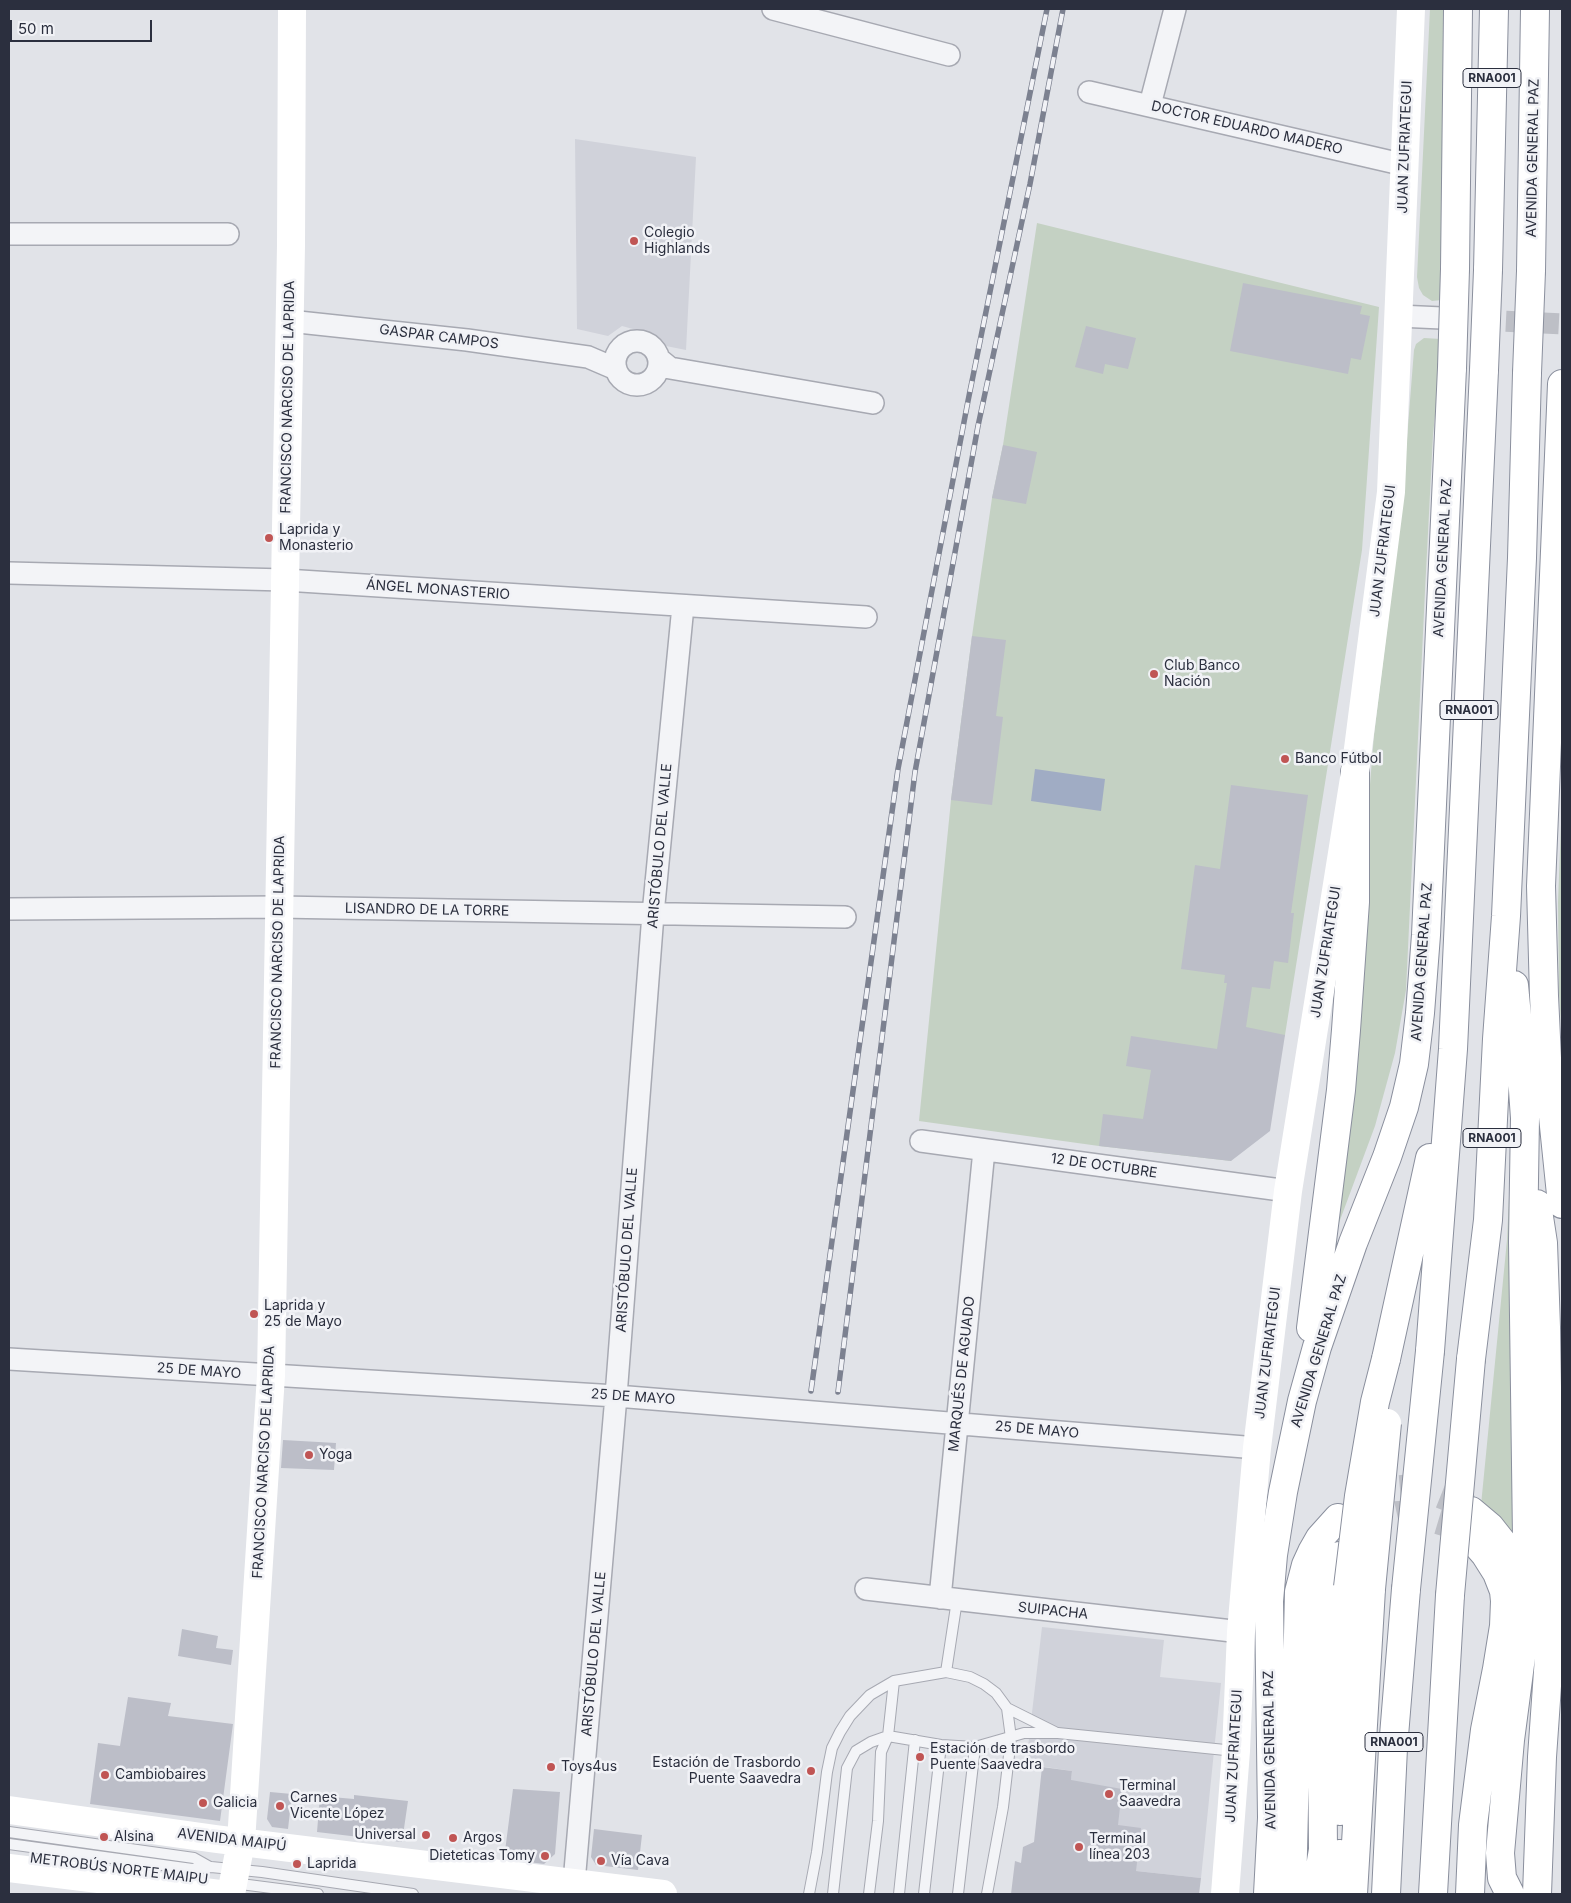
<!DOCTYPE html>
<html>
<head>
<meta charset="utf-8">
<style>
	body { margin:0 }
	#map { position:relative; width:1571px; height:1903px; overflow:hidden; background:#e1e3e8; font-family:Inter,sans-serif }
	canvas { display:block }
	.frame { position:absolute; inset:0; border:10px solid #2b2f3e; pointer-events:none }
	.scale { position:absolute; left:10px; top:20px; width:142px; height:22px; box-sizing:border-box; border:2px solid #2b2f3e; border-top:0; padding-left:6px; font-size:15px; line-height:18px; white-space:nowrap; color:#2b2f3e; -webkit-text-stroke:4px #f1f2f6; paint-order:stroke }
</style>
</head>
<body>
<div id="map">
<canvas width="1571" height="1903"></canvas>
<div class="frame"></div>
<div class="scale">50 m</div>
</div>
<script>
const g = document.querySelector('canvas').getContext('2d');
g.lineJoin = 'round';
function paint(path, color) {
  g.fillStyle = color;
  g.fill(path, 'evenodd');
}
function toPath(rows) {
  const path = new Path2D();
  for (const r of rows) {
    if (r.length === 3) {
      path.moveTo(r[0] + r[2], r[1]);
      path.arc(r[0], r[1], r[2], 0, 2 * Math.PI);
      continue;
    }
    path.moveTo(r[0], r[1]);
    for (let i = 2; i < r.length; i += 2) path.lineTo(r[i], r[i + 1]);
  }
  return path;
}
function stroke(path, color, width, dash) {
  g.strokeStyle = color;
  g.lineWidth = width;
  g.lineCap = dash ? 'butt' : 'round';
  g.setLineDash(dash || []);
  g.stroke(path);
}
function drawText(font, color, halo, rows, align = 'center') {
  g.font = font + ' Inter,sans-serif';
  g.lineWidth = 5;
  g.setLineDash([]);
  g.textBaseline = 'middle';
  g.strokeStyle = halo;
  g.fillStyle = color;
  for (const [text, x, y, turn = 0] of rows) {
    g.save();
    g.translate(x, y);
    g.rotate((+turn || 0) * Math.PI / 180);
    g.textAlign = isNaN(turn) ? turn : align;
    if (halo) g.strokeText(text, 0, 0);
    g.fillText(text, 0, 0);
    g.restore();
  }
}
paint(toPath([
	[575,139,696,157,686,350,666,346,655,335,622,326,608,336,577,329],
	[1042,1627,1164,1640,1160,1677,1221,1683,1201,1878,1136,1871,1134,1894,1057,1894,1072,1771,1026,1764]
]), '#d0d2da');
paint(toPath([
	[1430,9,1443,9,1442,300,1432,301,1423,295,1419,288,1417,277],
	[1037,223,1379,307,1362,550,1285,1035,1231,1161,1099,1146,919,1121,951,800,972,636,992,498,1003,445],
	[1424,338,1441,339,1440,368,1433,435,1425,591,1406,990,1395,1053,1375,1126,1333,1239,1374,735,1401,515,1414,350,1416,344],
	[1562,798,1562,1043,1559,993,1558,902],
	[1510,1175,1513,1175,1516,1539,1481,1505,1507,1240]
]), '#c4d1c3');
paint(toPath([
	[1035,769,1105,779,1101,811,1031,801]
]), '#a0acc4');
paint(toPath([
	[1243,283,1362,306,1360,314,1370,316,1361,360,1351,358,1348,374,1230,351],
	[1086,326,1136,338,1128,369,1105,364,1103,374,1075,367],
	[1003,445,1037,452,1026,504,992,498],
	[972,636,1006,640,996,716,1003,717,992,805,951,800],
	[1231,785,1308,795,1291,913,1294,913,1288,963,1274,961,1270,989,1252,987,1246,1027,1285,1035,1270,1131,1231,1161,1099,1146,1103,1114,1143,1119,1151,1070,1126,1066,1131,1036,1217,1049,1227,983,1224,983,1225,975,1181,969,1195,865,1220,869],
	[283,1440,336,1443,334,1470,281,1468],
	[182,1629,218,1636,216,1648,233,1650,231,1665,178,1656],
	[128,1697,171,1703,168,1716,233,1724,220,1821,90,1804,98,1743,120,1746],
	[1042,1767,1072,1771,1071,1780,1122,1789,1118,1825,1141,1828,1136,1871,1201,1878,1199,1894,1011,1894,1015,1861,1021,1863,1023,1847,1034,1842],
	[513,1789,560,1792,555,1854,544,1864,504,1859],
	[270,1792,292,1794,288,1829,272,1827,267,1819],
	[354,1795,408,1801,402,1842,317,1832,320,1796,354,1799],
	[594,1829,642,1835,638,1870,596,1865,591,1857]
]), '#bcbec8');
stroke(toPath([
	[1442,318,1562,324]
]), '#bdbfc6', 21, [21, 11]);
stroke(toPath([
	[1360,1501,1390,1490,1412,1488,1435,1492,1460,1502,1471,1511],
	[1360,1533,1378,1520,1389,1517,1398,1515,1421,1515,1451,1524,1470,1537]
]), '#bdbfc6', 28, [28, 14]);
const lane = toPath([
	[946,1672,957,1600],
	[1007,1708,1055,1732],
	[9,1832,194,1858,210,1867],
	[9,1844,192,1869,211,1867,262,1872,413,1894],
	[233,1883,318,1894],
	[809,1894,817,1852,827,1772,832,1748,840,1732,850,1716,870,1695,894,1681,946,1672,970,1677,984,1684,996,1693,1007,1708,1011,1738,1003,1807,987,1894],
	[833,1894,847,1768,856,1751,871,1742,888,1736,941,1745,975,1747,1024,1733,1058,1733,1235,1751],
	[869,1894,878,1821,881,1752,888,1736,894,1681],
	[899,1894,915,1740],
	[924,1894,941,1745],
	[958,1894,975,1747]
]);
const street = toPath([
	[773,9,949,55],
	[1089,92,1405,165],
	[1150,105,1175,9],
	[9,234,228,234],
	[1398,316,1442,318],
	[289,321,467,340,588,357,616,369],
	[637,363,22],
	[659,359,670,368,873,403],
	[9,573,285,580,866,617],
	[9,909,279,907,845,917],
	[921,1141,1288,1191],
	[9,1359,616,1396,1257,1448],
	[866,1589,1241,1632],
	[940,1598,984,1150],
	[573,1894,616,1396,653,914,683,606]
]);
const highway = toPath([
	[1455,269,1458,9],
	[1488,270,1494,9],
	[1531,271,1535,9],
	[1562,384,1541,886,1544,996,1547,1058,1562,1204],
	[1311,1328,1341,1090,1346,1030,1355,902,1355,772],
	[1430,1351,1453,1049,1484,370],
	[1386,1359,1430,1158],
	[1471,1359,1488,1220,1497,1039,1506,916,1522,558,1527,373],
	[1471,1511,1490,1527,1505,1546,1514,1563,1521,1584],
	[1340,1811,1348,1587],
	[1268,1894,1272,1818,1269,1601,1273,1555,1283,1492,1302,1401,1317,1347,1353,1243,1387,1157,1404,1107,1414,1064,1420,1013,1426,935,1452,368],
	[1292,1894,1299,1592,1306,1565,1312,1552,1320,1538,1338,1518],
	[1303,1894,1317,1875,1320,1867,1323,1850,1321,1606,1329,1575,1339,1556],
	[1328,1894,1337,1872,1339,1854],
	[1353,1894,1371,1589],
	[1386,1894,1393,1748,1406,1589],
	[1433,1894,1450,1595],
	[1470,1894,1473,1825,1485,1730,1497,1669,1504,1626,1505,1601,1504,1591,1497,1573,1485,1554,1470,1537],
	[1510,1894,1502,1878,1500,1853,1510,1740,1524,1634,1527,1538,1523,1242,1525,1118,1520,1048,1514,985],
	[1537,1894,1542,1757,1550,1643,1550,1567,1546,1327,1543,1243,1537,1204]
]);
stroke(lane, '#a7a9b2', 12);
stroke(street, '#a7a9b2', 24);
stroke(highway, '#8a8f9d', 30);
stroke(lane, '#f3f4f7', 10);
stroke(street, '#f3f4f7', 21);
stroke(toPath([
	[9,1810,216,1839,663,1894],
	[9,1868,220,1894],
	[231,1894,241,1842,271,1375,291,245,292,9],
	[1225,1894,1236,1751,1241,1632,1257,1448,1288,1191,1355,772,1391,492,1411,9]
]), '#fff', 28);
stroke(highway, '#fff', 28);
const rail = toPath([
	[811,1391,898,769,968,401,1047,9],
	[838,1392,915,772,978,426,1030,184,1063,9]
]);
stroke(rail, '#7c8190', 5.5);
stroke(rail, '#f1f2f6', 4, [11]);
const highwayBridge = toPath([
	[1452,368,1455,269],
	[1484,370,1488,270],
	[1527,373,1531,271],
	[1348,1587,1359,1496,1375,1402,1386,1359],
	[1371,1589,1387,1423],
	[1406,1589,1430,1351],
	[1450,1595,1471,1359]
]);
stroke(highwayBridge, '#8a8f9d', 30, []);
stroke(highwayBridge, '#fff', 28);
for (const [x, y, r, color] of [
	[634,241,5,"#c05554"],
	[269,538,5,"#c05554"],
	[1154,674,5,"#c05554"],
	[1285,759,5,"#c05554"],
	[254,1314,5,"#c05554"],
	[309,1455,5,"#c05554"],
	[920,1757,5,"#c05554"],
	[551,1767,5,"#c05554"],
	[811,1771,5,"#c05554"],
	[105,1775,5,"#c05554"],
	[1109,1794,5,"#c05554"],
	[203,1803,5,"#c05554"],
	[280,1806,5,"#c05554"],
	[426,1835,5,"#c05554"],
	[104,1837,5,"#c05554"],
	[453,1838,5,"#c05554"],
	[1079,1847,5,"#c05554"],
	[545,1856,5,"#c05554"],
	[601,1861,5,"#c05554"],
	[297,1864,5,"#c05554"]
]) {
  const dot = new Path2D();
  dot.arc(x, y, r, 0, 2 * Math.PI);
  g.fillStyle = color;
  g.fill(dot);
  stroke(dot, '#f1f2f6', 2);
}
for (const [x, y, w] of [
	[1492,78,58],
	[1469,710,58],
	[1492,1138,58],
	[1394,1742,58]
]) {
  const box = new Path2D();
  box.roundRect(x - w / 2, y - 9.5, w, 19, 4);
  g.fillStyle = '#f1f2f6';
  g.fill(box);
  stroke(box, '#2b2f3e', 1);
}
drawText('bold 12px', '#2b2f3e', null, [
	["RNA001",1492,78],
	["RNA001",1469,710],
	["RNA001",1492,1138],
	["RNA001",1394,1742]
]);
drawText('14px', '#2b2f3e', '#f1f2f6', [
	["DOCTOR EDUARDO MADERO",1247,128,13],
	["JUAN ZUFRIATEGUI",1405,147,-88],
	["AVENIDA GENERAL PAZ",1533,158,-89],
	["GASPAR CAMPOS",439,337,7],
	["FRANCISCO NARCISO DE LAPRIDA",288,397,-89],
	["JUAN ZUFRIATEGUI",1383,551,-83],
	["AVENIDA GENERAL PAZ",1443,558,-87],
	["ÁNGEL MONASTERIO",438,590,4],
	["ARISTÓBULO DEL VALLE",660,846,-85],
	["LISANDRO DE LA TORRE",427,910,1],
	["FRANCISCO NARCISO DE LAPRIDA",278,952,-89],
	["JUAN ZUFRIATEGUI",1326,952,-81],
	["AVENIDA GENERAL PAZ",1422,962,-86],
	["12 DE OCTUBRE",1104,1166,8],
	["ARISTÓBULO DEL VALLE",627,1250,-86],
	["AVENIDA GENERAL PAZ",1319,1351,-73],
	["JUAN ZUFRIATEGUI",1268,1353,-83],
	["25 DE MAYO",199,1371,4],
	["MARQUÉS DE AGUADO",962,1374,-84],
	["25 DE MAYO",633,1397,4],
	["25 DE MAYO",1037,1430,5],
	["FRANCISCO NARCISO DE LAPRIDA",264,1462,-87],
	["SUIPACHA",1053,1611,6],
	["ARISTÓBULO DEL VALLE",594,1654,-85],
	["AVENIDA GENERAL PAZ",1270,1750,-91],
	["JUAN ZUFRIATEGUI",1234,1756,-87],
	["AVENIDA MAIPÚ",232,1840,7],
	["METROBÚS NORTE MAIPU",119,1869,7]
]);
drawText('14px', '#2b2f3e', '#f1f2f6', [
	["Colegio",644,233],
	["Highlands",644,249],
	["Laprida y",279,530],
	["Monasterio",279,546],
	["Club Banco",1164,666],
	["Nación",1164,682],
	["Banco Fútbol",1295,759],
	["Laprida y",264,1306],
	["25 de Mayo",264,1322],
	["Yoga",319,1455],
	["Estación de trasbordo",930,1749],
	["Puente Saavedra",930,1765],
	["Estación de Trasbordo",801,1763,"right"],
	["Puente Saavedra",801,1779,"right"],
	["Toys4us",561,1767],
	["Cambiobaires",115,1775],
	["Terminal",1119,1786],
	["Saavedra",1119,1802],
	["Carnes",290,1798],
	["Vicente López",290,1814],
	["Galicia",213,1803],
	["Universal",416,1835,"right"],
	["Alsina",114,1837],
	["Argos",463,1838],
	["Terminal",1089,1839],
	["línea 203",1089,1855],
	["Dieteticas Tomy",535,1856,"right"],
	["Vía Cava",611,1861],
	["Laprida",307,1864]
], 'left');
</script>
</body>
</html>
